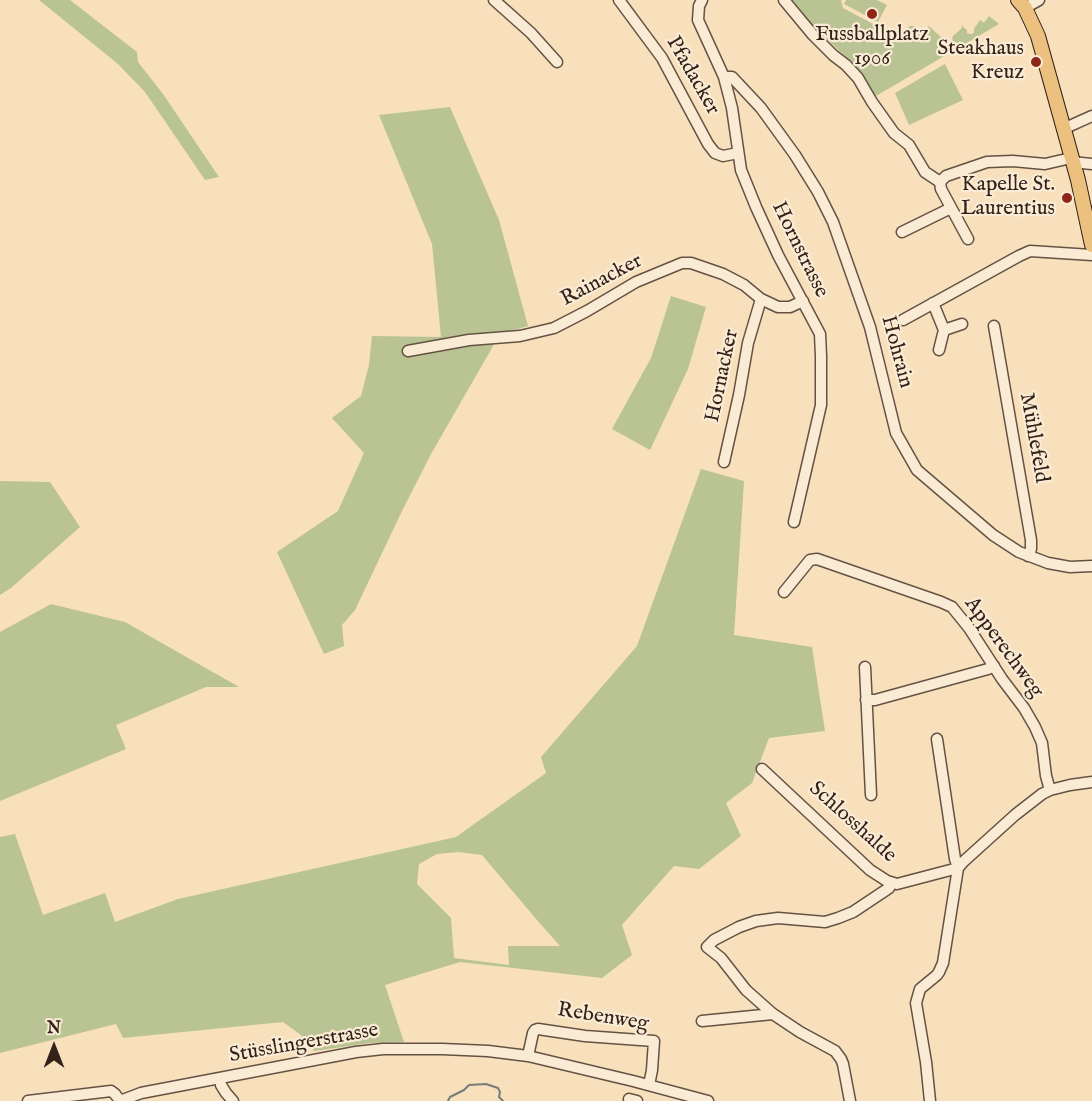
<!DOCTYPE html>
<html>
<head>
<meta charset="utf-8">
<style>
	body { margin:0 }
	#map { position:relative; width:1092px; height:1101px; overflow:hidden; background:#f8e0bd; font-family:"IM FELL English",serif }
	canvas { display:block }
	.north { position:absolute; left:24px; top:1017px; width:60px; height:60px; -webkit-text-stroke:4px #faebd4; paint-order:stroke; rotate:0deg; font-size:16px; font-weight:700; line-height:24px; text-align:center; color:#33221a }
	.north::after { content:''; display:block; margin:auto; width:21px; height:27px; background:#33221a; clip-path:polygon(50% 0,100% 100%,50% 72%,0 100%) }
</style>
</head>
<body>
<div id="map">
<canvas width="1092" height="1101"></canvas>
<div class="north">N</div>
</div>
<script>
const g = document.querySelector('canvas').getContext('2d');
g.lineJoin = 'round';
function paint(path, color) {
  g.fillStyle = color;
  g.fill(path, 'evenodd');
}
function toPath(rows) {
  const path = new Path2D();
  for (const r of rows) {
    path.moveTo(r[0], r[1]);
    for (let i = 2; i < r.length; i += 2) path.lineTo(r[i], r[i + 1]);
  }
  return path;
}
function stroke(path, color, width, dash) {
  g.strokeStyle = color;
  g.lineWidth = width;
  g.lineCap = dash ? 'butt' : 'round';
  g.setLineDash(dash || []);
  g.stroke(path);
}
function drawText(font, color, halo, rows, align = 'center') {
  g.font = font + ' "IM FELL English",serif';
  g.lineWidth = 4.5;
  g.setLineDash([]);
  g.textBaseline = 'middle';
  g.strokeStyle = halo;
  g.fillStyle = color;
  for (const [text, x, y, turn = 0] of rows) {
    g.save();
    g.translate(x, y);
    g.rotate((+turn || 0) * Math.PI / 180);
    g.textAlign = isNaN(turn) ? turn : align;
    if (halo) g.strokeText(text, 0, 0);
    g.fillText(text, 0, 0);
    g.restore();
  }
}
paint(toPath([
	[39,0,70,0,137,52,138,62,163,94,219,177,205,180,145,92,118,64],
	[790,0,841,0,843,8,875,25,890,43,910,26,915,26,923,33,929,26,948,44,953,39,952,37,962,28,961,25,967,30,967,33,970,34,973,34,974,32,974,29,980,20,984,23,989,16,999,24,876,96,851,61,806,21],
	[846,0,877,0,887,5,878,22,844,4],
	[945,64,963,100,909,125,895,93],
	[450,107,499,220,528,326,500,334,431,454,402,511,355,610,342,625,344,646,324,654,277,552,338,511,364,453,332,418,361,396,369,365,372,336,441,337,432,244,379,115],
	[671,296,706,307,688,369,650,450,612,429,651,358],
	[701,469,744,481,734,635,812,647,825,731,769,738,752,783,726,803,741,836,699,869,674,866,622,925,632,955,602,978,460,962,385,985,404,1042,370,1043,314,1051,301,1035,283,1022,123,1038,116,1024,0,1053,0,837,15,834,43,915,105,893,115,922,178,899,456,837,546,773,541,757,637,646],
	[458,852,482,855,537,920,560,946,508,946,509,965,454,958,451,918,417,884,419,864,437,854],
	[0,481,50,482,80,527,11,588,0,595],
	[51,604,125,622,239,687,206,687,116,725,126,749,0,801,0,632]
]), '#b9c394');
stroke(toPath([
	[1091,206,1092,208],
	[448,1101,450,1097,464,1090,469,1085,486,1084,498,1088,500,1092,499,1097,503,1101]
]), '#767d7b', 2);
const minor = toPath([
	[494,0,531,33,557,62],
	[619,0,662,58,708,144,715,153,723,156,738,153],
	[702,0,699,6,698,20,724,77,732,108,741,170,756,207,778,255,820,334,821,356,821,405,794,522],
	[784,0,813,35,833,55,846,65,858,78,872,102,894,133,909,145,925,172,940,182],
	[1025,8,1039,0],
	[724,77,732,77,761,108,795,155,818,192,833,222,870,327,896,433,917,470,993,535,1019,552,1048,563,1070,567,1092,566],
	[1063,129,1092,116],
	[1072,162,1092,164],
	[902,232,951,208],
	[968,239,941,189,940,182,946,176,987,162,1013,161,1045,164,1071,158],
	[933,303,944,330,939,350],
	[903,320,1019,256,1030,251,1092,255],
	[994,326,1031,540,1031,549,1028,556],
	[944,330,962,324],
	[408,351,469,340,520,336,554,328,587,311,636,282,682,263,691,263,723,274,744,285,761,299,778,307,790,307,803,301],
	[724,462,739,395,748,343,761,299],
	[784,592,810,560,817,559,941,602,952,607,969,628,1002,679,1024,708,1035,727,1042,743,1046,776,1050,790],
	[865,667,871,795],
	[866,700,875,700,988,669,994,666],
	[762,769,870,870,887,881,897,884,958,868,955,859,937,739],
	[702,1021,773,1014],
	[528,1056,533,1033,535,1030,538,1029,585,1036,654,1041,652,1070,649,1085],
	[220,1078,221,1085,226,1093,233,1101],
	[629,1099,637,1101],
	[28,1101,111,1091,115,1094,120,1101],
	[120,1101,141,1093,356,1052,383,1049,442,1049,488,1051,528,1056,633,1081,708,1101],
	[850,1101,843,1064,841,1059,835,1051,800,1032,773,1014,746,990,721,958,707,947,714,940,739,927,756,921,778,918,825,922,838,918,853,912,889,888,892,883],
	[930,1101,926,1062,916,1003,920,989,937,975,939,972,943,963,958,868,963,862,1015,815,1042,794,1050,790,1070,785,1092,782]
]);
const major = toPath([
	[1018,0,1025,8,1038,36,1078,180,1092,245]
]);
stroke(minor, '#645243', 13);
stroke(major, '#33221a', 16);
stroke(minor, '#faebd4', 10);
stroke(major, '#ecc07e', 14);
for (const [x, y, r, color] of [
	[872,14,6,"#8f2418"],
	[1036,62,6,"#8f2418"],
	[1067,198,6,"#8f2418"]
]) {
  const dot = new Path2D();
  dot.arc(x, y, r, 0, 2 * Math.PI);
  g.fillStyle = color;
  g.fill(dot);
  stroke(dot, '#faebd4', 2);
}
drawText('21px', '#33221a', '#faebd4', [
	["Fussballplatz",872,36,"center"],
	["1906",872,60,"center"],
	["Steakhaus",1024,50],
	["Kreuz",1024,74],
	["Kapelle St.",1055,186],
	["Laurentius",1055,210]
], 'right');
drawText('21px', '#33221a', '#faebd4', [
	["Pfadacker",692,76,60],
	["Hornstrasse",799,250,64],
	["Rainacker",602,281,-28],
	["Hohrain",896,352,75],
	["Hornacker",723,376,-78],
	["Mühlefeld",1033,438,80],
	["Apperechweg",1003,648,54],
	["Schlosshalde",852,823,42],
	["Rebenweg",603,1018,9],
	["Stüsslingerstrasse",304,1044,-10]
]);
</script>
</body>
</html>
